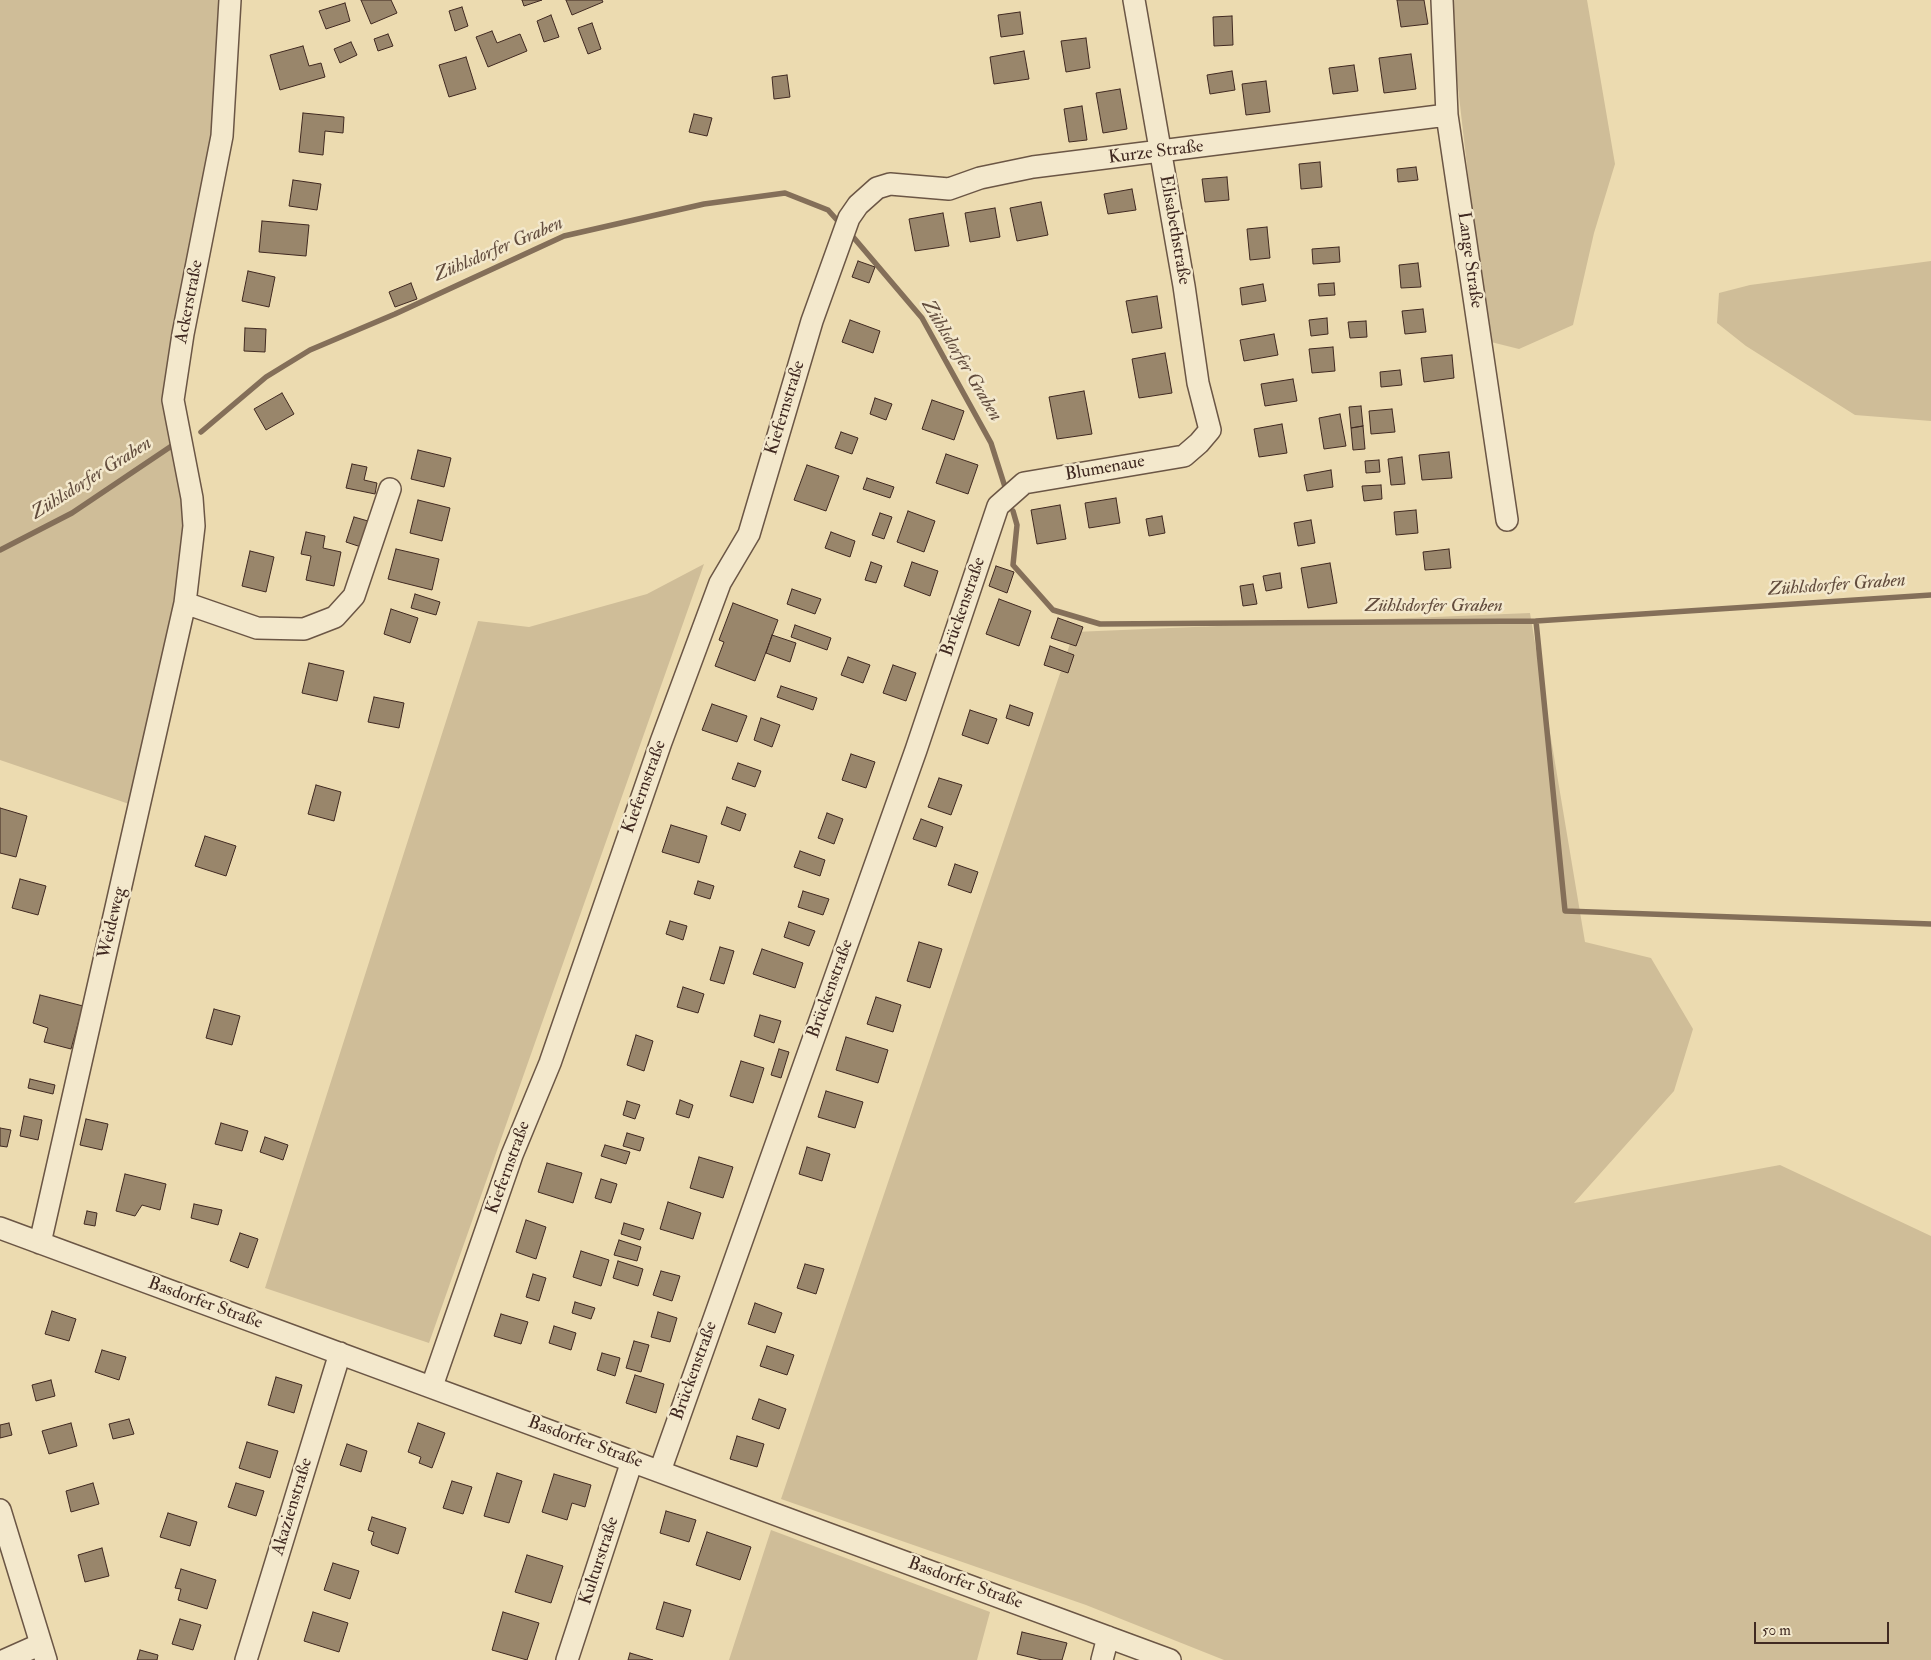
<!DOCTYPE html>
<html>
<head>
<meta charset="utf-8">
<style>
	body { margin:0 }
	#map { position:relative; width:1931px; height:1660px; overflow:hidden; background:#ecdbb0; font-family:"IM FELL Double Pica",serif }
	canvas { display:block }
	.scale { position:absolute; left:1754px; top:1622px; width:135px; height:22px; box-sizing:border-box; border:2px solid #402921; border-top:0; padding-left:6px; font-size:15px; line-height:18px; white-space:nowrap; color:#402921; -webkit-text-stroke:4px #f3e8cc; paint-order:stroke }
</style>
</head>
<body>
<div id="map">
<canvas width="1931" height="1660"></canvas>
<div class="scale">50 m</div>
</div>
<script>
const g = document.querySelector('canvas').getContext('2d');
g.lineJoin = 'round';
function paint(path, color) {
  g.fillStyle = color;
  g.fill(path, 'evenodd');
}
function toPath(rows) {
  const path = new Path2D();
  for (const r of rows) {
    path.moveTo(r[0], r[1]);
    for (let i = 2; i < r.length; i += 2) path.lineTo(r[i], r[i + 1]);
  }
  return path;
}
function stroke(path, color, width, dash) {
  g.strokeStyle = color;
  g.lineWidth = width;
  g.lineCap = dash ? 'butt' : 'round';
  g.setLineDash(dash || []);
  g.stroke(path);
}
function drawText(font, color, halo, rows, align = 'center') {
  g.font = font + ' "IM FELL Double Pica",serif';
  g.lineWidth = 5;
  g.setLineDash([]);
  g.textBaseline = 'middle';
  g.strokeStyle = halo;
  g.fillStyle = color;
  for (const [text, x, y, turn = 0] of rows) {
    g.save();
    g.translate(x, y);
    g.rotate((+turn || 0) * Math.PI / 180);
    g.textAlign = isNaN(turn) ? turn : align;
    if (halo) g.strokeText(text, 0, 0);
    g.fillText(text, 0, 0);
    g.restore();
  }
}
paint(toPath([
	[0,0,230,0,208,214,173,400,190,527,135,806,0,760],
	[1448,0,1587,0,1615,164,1594,233,1573,325,1519,349,1487,341],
	[1931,261,1931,421,1855,415,1746,346,1717,323,1719,293,1750,285],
	[704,564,429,1343,265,1288,478,621,529,627,647,594],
	[1530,613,1585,942,1651,958,1693,1029,1674,1091,1574,1203,1780,1165,1931,1236,1931,1660,1224,1660,1086,1605,781,1499,1074,632],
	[771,1530,990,1612,977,1660,729,1660]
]), '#cfbd98');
stroke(toPath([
	[854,238,922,318,991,443,1005,487],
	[201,432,266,377,310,350,395,314,564,236,704,204,785,193,828,210,837,220],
	[1013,511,1017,525,1013,565,1053,610,1100,624,1536,621,1931,595],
	[0,550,72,513,173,445],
	[1536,621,1565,911,1931,924]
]), '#846f59', 5.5);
const building = toPath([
	[361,0,391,0,397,13,371,24,361,0],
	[522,0,542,0,524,6,522,0],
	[566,0,602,0,603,2,572,15,566,0],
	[1397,0,1424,0,1428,24,1401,27,1397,0],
	[345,3,350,21,326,29,319,11,345,3],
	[462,7,468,26,455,31,449,11,462,7],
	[1020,12,1023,34,1001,37,998,15,1020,12],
	[551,15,559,37,544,42,537,21,551,15],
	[1232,16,1233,45,1214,46,1213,17,1232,16],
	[592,23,601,49,588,54,578,28,592,23],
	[492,31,497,43,520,34,527,51,488,67,476,37,492,31],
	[388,34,393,46,378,51,374,39,388,34],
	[1086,38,1090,68,1066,72,1061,41,1086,38],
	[351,42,357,55,340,63,334,49,351,42],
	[303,46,309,66,321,63,325,77,280,90,270,55,303,46],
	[1024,51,1029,79,994,84,990,57,1024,51],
	[1411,54,1416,89,1384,93,1379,58,1411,54],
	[466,57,476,89,449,97,439,65,466,57],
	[1354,65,1358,91,1333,94,1329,68,1354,65],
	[1232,71,1235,90,1210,94,1207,75,1232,71],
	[787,75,790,97,774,99,772,77,787,75],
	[1266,81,1270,112,1246,115,1242,84,1266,81],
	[1120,89,1127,129,1103,133,1096,93,1120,89],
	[1082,106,1087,140,1069,142,1064,109,1082,106],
	[303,113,344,117,343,133,325,131,323,155,299,152,303,113],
	[694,114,712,118,707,136,689,132,694,114],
	[1320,162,1322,187,1301,189,1299,164,1320,162],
	[1416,167,1418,180,1398,182,1397,169,1416,167],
	[1227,177,1229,200,1205,202,1202,179,1227,177],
	[293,180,321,184,317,210,289,206,293,180],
	[1132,189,1136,210,1108,214,1104,194,1132,189],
	[1041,202,1048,235,1017,241,1010,208,1041,202],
	[995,208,1000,237,970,242,965,213,995,208],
	[943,213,949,246,915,251,909,219,943,213],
	[262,221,309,225,306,256,259,252,262,221],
	[1267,227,1270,258,1250,260,1247,229,1267,227],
	[1339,247,1340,262,1313,264,1312,249,1339,247],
	[858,261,875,267,869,283,852,277,858,261],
	[1418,263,1421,287,1401,288,1399,265,1418,263],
	[248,271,275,277,269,307,242,301,248,271],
	[411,283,417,299,395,307,389,292,411,283],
	[1334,283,1335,295,1319,296,1318,284,1334,283],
	[1263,284,1266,301,1242,305,1240,288,1263,284],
	[1157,296,1162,328,1132,333,1126,301,1157,296],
	[1423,309,1426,332,1405,334,1402,311,1423,309],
	[1327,318,1328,334,1311,336,1309,320,1327,318],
	[850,320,880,331,873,353,842,342,850,320],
	[1366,321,1367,337,1350,338,1348,322,1366,321],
	[245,328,266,329,265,352,244,351,245,328],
	[1274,334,1278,355,1244,361,1240,340,1274,334],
	[1333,347,1335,371,1312,373,1309,349,1333,347],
	[1165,353,1172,393,1139,398,1132,359,1165,353],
	[1452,355,1454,378,1424,382,1421,358,1452,355],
	[1400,370,1402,385,1381,387,1380,372,1400,370],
	[1293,379,1297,401,1265,406,1261,384,1293,379],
	[1084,391,1092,434,1057,439,1049,397,1084,391],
	[282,393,294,414,266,430,254,409,282,393],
	[875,398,892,404,886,420,870,414,875,398],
	[932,400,964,411,954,440,922,429,932,400],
	[1361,406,1363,426,1351,428,1349,407,1361,406],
	[1392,409,1395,432,1371,434,1369,411,1392,409],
	[1340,414,1346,446,1324,449,1319,418,1340,414],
	[1282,424,1287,453,1259,457,1254,429,1282,424],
	[1363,426,1365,449,1353,450,1351,428,1363,426],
	[841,432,858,438,852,454,835,448,841,432],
	[418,450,451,458,444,487,411,479,418,450],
	[1449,452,1452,478,1422,480,1419,455,1449,452],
	[946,454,978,465,968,494,936,483,946,454],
	[1402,457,1405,484,1391,485,1388,459,1402,457],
	[1379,460,1380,472,1366,473,1365,461,1379,460],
	[352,464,367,467,364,480,377,483,375,494,346,488,352,464],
	[807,465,839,476,826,511,794,500,807,465],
	[1331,470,1333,487,1307,491,1304,475,1331,470],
	[867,478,894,487,890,498,863,489,867,478],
	[1381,485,1382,499,1364,501,1362,486,1381,485],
	[1116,498,1120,523,1089,528,1085,503,1116,498],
	[418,500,450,508,442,541,410,533,418,500],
	[1060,505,1066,539,1037,544,1031,510,1060,505],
	[1416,510,1418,533,1396,535,1394,512,1416,510],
	[908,511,935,521,924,552,897,542,908,511],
	[880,513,892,517,884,539,872,535,880,513],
	[1162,516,1165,533,1149,536,1146,519,1162,516],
	[354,517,368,521,361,547,346,542,354,517],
	[1311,520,1315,543,1298,546,1294,523,1311,520],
	[306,532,325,536,323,548,341,552,334,586,306,580,311,556,301,554,306,532],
	[831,532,855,541,850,557,825,548,831,532],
	[396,549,439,559,432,590,388,579,396,549],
	[1449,549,1451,568,1425,570,1423,552,1449,549],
	[250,551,274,557,266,592,242,586,250,551],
	[871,562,882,566,876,583,865,580,871,562],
	[912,562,938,571,930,596,904,586,912,562],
	[1330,563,1337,603,1308,608,1301,568,1330,563],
	[996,566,1014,572,1007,593,989,586,996,566],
	[1280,573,1282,588,1266,591,1263,576,1280,573],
	[1253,584,1257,604,1243,606,1240,586,1253,584],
	[792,589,821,599,815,614,787,604,792,589],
	[415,594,440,602,436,615,411,608,415,594],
	[999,599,1031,611,1019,646,986,634,999,599],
	[733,603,778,620,755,681,715,666,724,642,719,640,733,603],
	[391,609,418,618,410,643,384,634,391,609],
	[1058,618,1083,627,1076,646,1051,638,1058,618],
	[795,625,831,638,827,650,791,637,795,625],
	[772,635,796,643,790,662,766,653,772,635],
	[1050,646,1074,655,1068,673,1044,665,1050,646],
	[848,657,870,665,863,683,841,675,848,657],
	[309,663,344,671,337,701,302,693,309,663],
	[893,665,916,673,906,701,883,693,893,665],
	[781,686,817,698,813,710,777,697,781,686],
	[374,697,404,703,399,728,368,722,374,697],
	[712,704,747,716,737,742,702,730,712,704],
	[1010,705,1033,713,1029,726,1006,718,1010,705],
	[970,710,997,719,988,744,962,735,970,710],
	[761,718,780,725,772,747,754,740,761,718],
	[851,754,875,762,866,788,842,780,851,754],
	[738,763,761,771,755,787,732,779,738,763],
	[939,778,962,785,951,815,928,807,939,778],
	[316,785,341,792,334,821,308,814,316,785],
	[727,807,746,814,740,831,721,824,727,807],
	[0,808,27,816,16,857,0,853,0,808],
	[827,813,843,819,834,844,818,838,827,813],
	[921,819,943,827,936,847,913,839,921,819],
	[671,825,707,836,699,863,662,852,671,825],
	[205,836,236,846,226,876,195,866,205,836],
	[800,851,825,860,820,876,794,867,800,851],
	[955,864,978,872,971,893,948,885,955,864],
	[20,879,46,886,38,915,12,908,20,879],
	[698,881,714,886,710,899,694,894,698,881],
	[803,891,829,899,823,915,798,907,803,891],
	[670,921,687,926,683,940,666,934,670,921],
	[789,922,815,931,809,946,784,937,789,922],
	[919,942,942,949,930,988,907,981,919,942],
	[720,947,734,951,724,984,710,980,720,947],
	[762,949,803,963,795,988,753,974,762,949],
	[683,987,704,994,698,1013,677,1007,683,987],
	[40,995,83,1006,71,1049,44,1042,48,1028,33,1023,40,995],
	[876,997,901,1005,893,1032,867,1024,876,997],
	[214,1009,240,1016,232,1045,206,1038,214,1009],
	[760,1015,781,1021,774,1043,754,1036,760,1015],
	[636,1035,653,1041,644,1071,627,1065,636,1035],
	[846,1037,888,1050,878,1083,836,1070,846,1037],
	[779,1049,789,1052,781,1078,771,1075,779,1049],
	[741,1061,764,1068,753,1103,730,1096,741,1061],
	[30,1079,55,1085,53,1094,28,1088,30,1079],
	[826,1091,863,1102,855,1128,818,1117,826,1091],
	[680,1100,693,1105,689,1118,676,1114,680,1100],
	[627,1101,640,1105,635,1119,623,1115,627,1101],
	[24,1116,42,1120,38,1140,20,1136,24,1116],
	[86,1119,108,1124,102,1150,80,1145,86,1119],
	[221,1123,248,1131,242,1151,215,1144,221,1123],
	[0,1128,11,1130,7,1147,0,1146,0,1128],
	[627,1133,644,1138,640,1151,623,1146,627,1133],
	[265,1137,288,1145,283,1160,260,1152,265,1137],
	[605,1145,630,1152,626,1164,601,1156,605,1145],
	[807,1147,830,1154,822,1181,799,1174,807,1147],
	[699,1157,733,1167,723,1198,690,1188,699,1157],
	[547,1163,582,1173,573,1203,538,1192,547,1163],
	[125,1174,166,1184,160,1210,142,1205,135,1216,116,1211,125,1174],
	[601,1179,617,1184,611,1203,595,1198,601,1179],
	[668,1202,701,1213,693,1239,660,1229,668,1202],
	[194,1204,222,1210,218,1225,191,1218,194,1204],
	[87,1211,97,1213,95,1226,84,1224,87,1211],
	[526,1220,546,1227,536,1259,516,1252,526,1220],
	[624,1223,644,1229,640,1240,621,1234,624,1223],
	[240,1233,258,1239,248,1268,230,1261,240,1233],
	[619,1240,641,1247,637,1261,614,1255,619,1240],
	[581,1251,609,1260,601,1286,573,1277,581,1251],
	[618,1261,643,1269,638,1286,613,1278,618,1261],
	[805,1264,824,1269,816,1294,797,1288,805,1264],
	[661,1271,680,1276,672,1301,653,1295,661,1271],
	[533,1274,546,1278,539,1301,526,1297,533,1274],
	[575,1302,595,1308,591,1319,572,1313,575,1302],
	[755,1303,782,1313,775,1333,748,1324,755,1303],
	[52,1311,76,1319,69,1341,45,1334,52,1311],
	[658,1312,677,1318,670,1342,651,1337,658,1312],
	[501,1314,528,1322,521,1344,494,1336,501,1314],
	[554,1326,576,1333,571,1350,549,1343,554,1326],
	[634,1341,649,1345,641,1372,626,1368,634,1341],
	[767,1346,794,1355,787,1375,760,1366,767,1346],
	[102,1350,126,1357,119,1380,95,1372,102,1350],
	[602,1353,620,1358,615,1376,597,1370,602,1353],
	[635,1375,664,1384,656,1413,626,1403,635,1375],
	[276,1377,302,1385,294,1413,268,1405,276,1377],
	[51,1380,55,1396,36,1401,32,1385,51,1380],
	[759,1399,786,1409,779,1429,752,1419,759,1399],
	[129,1419,134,1434,113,1439,109,1424,129,1419],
	[9,1423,12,1435,0,1438,0,1425,9,1423],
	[71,1423,77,1446,49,1454,42,1431,71,1423],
	[418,1423,445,1433,432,1468,419,1463,421,1457,408,1452,418,1423],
	[737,1436,764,1444,757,1467,730,1459,737,1436],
	[247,1442,278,1451,270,1478,239,1468,247,1442],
	[347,1444,367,1451,361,1472,340,1465,347,1444],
	[497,1473,522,1481,509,1523,484,1516,497,1473],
	[554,1474,591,1485,585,1507,572,1503,567,1520,542,1512,554,1474],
	[452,1481,472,1487,463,1514,443,1508,452,1481],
	[93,1483,99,1504,71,1512,66,1491,93,1483],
	[236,1483,264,1491,256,1516,228,1507,236,1483],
	[666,1511,696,1520,689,1542,660,1533,666,1511],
	[168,1513,197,1522,190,1546,160,1537,168,1513],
	[372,1517,406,1528,398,1554,372,1545,371,1542,374,1532,368,1530,372,1517],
	[707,1532,751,1547,740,1580,696,1565,707,1532],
	[102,1548,109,1576,85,1582,78,1555,102,1548],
	[527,1555,563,1566,551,1603,515,1592,527,1555],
	[333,1563,359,1571,350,1599,324,1590,333,1563],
	[181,1569,216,1580,207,1609,178,1600,181,1589,175,1588,181,1569],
	[664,1602,691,1610,683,1637,656,1629,664,1602],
	[313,1612,348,1623,339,1652,304,1641,313,1612],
	[503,1612,539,1623,527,1660,492,1650,503,1612],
	[180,1619,201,1625,193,1650,172,1644,180,1619],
	[1022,1632,1067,1643,1062,1660,1042,1660,1017,1654,1022,1632],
	[140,1650,158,1655,157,1660,137,1660,140,1650],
	[630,1653,653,1660,628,1660,630,1653]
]);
paint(building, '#99866b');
stroke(building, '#402921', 1);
const minor = toPath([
	[1442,0,1447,115,1507,520],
	[185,603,257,628,304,629,335,617,354,596,390,489],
	[0,1228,1170,1660],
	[40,1243,185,603,194,526,192,498,173,400,183,334,222,136,230,0],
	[432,1386,512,1155,550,1063,661,742,720,583,749,534,812,321,849,218,858,205,877,188,890,184,949,189,980,178,1033,167,1447,115],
	[660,1471,916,750,998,506,1024,483,1184,456,1199,443,1210,430,1198,383,1184,286,1134,0],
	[0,1510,46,1660],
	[5,1660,41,1644],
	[246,1660,340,1353],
	[567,1660,632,1461],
	[1102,1660,1108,1637]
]);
stroke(minor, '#6b5645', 24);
stroke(minor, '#f3e8cc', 21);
drawText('18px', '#402921', '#f3e8cc', [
	["Kurze Straße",1156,153,-7],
	["Elisabethstraße",1174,230,80],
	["Lange Straße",1469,260,82],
	["Ackerstraße",190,302,-79],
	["Kiefernstraße",786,408,-73],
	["Blumenaue",1105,469,-10],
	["Brückenstraße",964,607,-71],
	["Kiefernstraße",645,787,-70],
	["Weideweg",113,923,-77],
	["Brückenstraße",831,989,-70],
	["Kiefernstraße",509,1168,-70],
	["Basdorfer Straße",205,1304,20],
	["Brückenstraße",695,1371,-70],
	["Basdorfer Straße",585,1443,20],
	["Akazienstraße",293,1507,-73],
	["Kulturstraße",600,1561,-72],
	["Basdorfer Straße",965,1584,20]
]);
drawText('italic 19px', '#624c3d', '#f3e8cc', [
	["Zühlsdorfer Graben",499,250,-23],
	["Zühlsdorfer Graben",961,361,59],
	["Zühlsdorfer Graben",92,479,-32],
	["Zühlsdorfer Graben",1837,586,-4],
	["Zühlsdorfer Graben",1434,607]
]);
</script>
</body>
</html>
